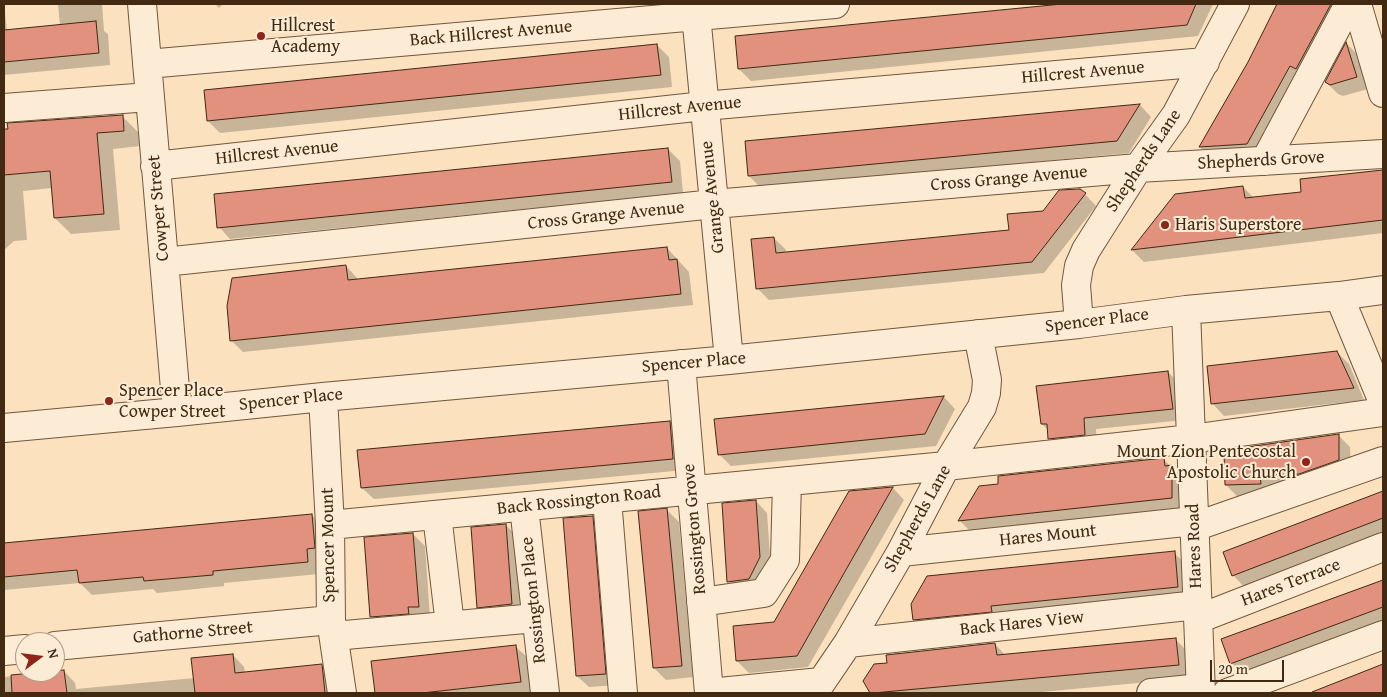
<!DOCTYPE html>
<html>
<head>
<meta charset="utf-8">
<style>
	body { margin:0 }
	#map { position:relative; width:1387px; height:697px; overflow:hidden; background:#fbe1be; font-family:"Gentium Book Plus",serif }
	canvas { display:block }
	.frame { position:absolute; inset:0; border:5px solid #412912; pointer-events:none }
	.north { position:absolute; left:15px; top:632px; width:50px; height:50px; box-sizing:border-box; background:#fcecd5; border:1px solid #b19e87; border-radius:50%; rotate:75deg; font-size:14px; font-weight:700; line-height:20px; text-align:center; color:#412912 }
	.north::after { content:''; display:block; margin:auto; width:18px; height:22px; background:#8f2418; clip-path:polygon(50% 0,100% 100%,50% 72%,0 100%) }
	.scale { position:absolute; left:1210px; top:660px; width:74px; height:22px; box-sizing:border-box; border:2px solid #412912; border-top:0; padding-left:6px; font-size:15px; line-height:18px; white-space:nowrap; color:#412912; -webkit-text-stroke:4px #fcecd5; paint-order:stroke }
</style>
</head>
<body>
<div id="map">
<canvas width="1387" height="697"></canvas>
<div class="frame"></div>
<div class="north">N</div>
<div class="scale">20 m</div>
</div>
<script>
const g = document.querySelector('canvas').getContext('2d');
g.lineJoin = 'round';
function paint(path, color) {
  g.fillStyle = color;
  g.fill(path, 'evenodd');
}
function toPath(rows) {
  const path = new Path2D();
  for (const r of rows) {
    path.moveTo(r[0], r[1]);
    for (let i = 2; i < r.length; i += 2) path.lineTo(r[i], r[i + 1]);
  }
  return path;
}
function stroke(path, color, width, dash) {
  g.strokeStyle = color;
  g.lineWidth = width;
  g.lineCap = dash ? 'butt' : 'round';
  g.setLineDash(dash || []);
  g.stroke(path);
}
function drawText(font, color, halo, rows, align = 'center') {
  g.font = font + ' "Gentium Book Plus",serif';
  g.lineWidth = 4;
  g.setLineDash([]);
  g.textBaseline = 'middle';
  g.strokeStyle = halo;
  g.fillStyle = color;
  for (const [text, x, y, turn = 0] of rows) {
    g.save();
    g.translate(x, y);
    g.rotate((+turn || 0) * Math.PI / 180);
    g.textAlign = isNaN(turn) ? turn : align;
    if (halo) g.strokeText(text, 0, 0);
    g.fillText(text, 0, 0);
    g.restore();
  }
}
paint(toPath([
	[4,4,7,31,60,26,58,4,102,4,104,31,108,34,110,65,4,75],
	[215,4,223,4,219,8],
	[1073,4,1213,4,1198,36,751,81,739,69,736,37],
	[1278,4,1343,4,1259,155,1212,159,1200,147,1249,63],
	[1347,44,1358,55,1368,89,1343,96,1338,94,1326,82],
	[657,45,669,57,672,87,220,133,208,121],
	[1140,105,1151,117,1129,153,761,188,749,176,746,143],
	[122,116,138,132,140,146,113,149,120,230,71,234,55,218,52,188,23,191,27,240,14,241,4,250,4,175,6,175,4,131],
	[668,149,680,161,683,193,230,239,219,227],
	[1383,171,1383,233,1144,262,1132,250,1176,196,1243,187,1254,198,1302,193,1301,180],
	[1085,194,1096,206,1044,273,769,300,757,288,774,238,786,250,786,253,1011,231,1044,212],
	[667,248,689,272,693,305,243,352,231,340,346,266,357,278,358,280],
	[1337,352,1349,364,1364,400,1224,416,1213,404],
	[1168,372,1180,384,1184,420,1096,429,1097,446,1062,450,1050,438,1049,431,1042,424],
	[944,397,955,409,936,446,731,466,719,454,715,420],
	[670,422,682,434,685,470,374,499,362,488],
	[1338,435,1350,447,1351,471,1272,496,1238,497,1226,485],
	[1163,459,1183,478,1184,510,971,532,960,521],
	[893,488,904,500,808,667,749,673,737,661,775,624,850,492],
	[1383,492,1383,534,1244,587,1233,575,1224,553],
	[756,501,767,513,771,569,740,594,729,582,724,504],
	[667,510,679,522,693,677,666,680,654,668],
	[312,515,323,527,319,574,224,583,224,586,157,593,153,589,92,595,80,583,4,590,4,544],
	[592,517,604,529,617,685,589,687,577,676],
	[506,525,517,537,524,616,490,619,478,607],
	[413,534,425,546,430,618,383,628,371,616],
	[1174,553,1186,564,1190,599,926,632,914,620],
	[1383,581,1383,623,1243,675,1232,663,1223,640],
	[1176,640,1190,654,1192,678,1031,693,872,693,864,681,889,664,995,644,1006,656],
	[516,647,528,658,532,693,376,693,373,662],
	[233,655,244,667,245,673,321,666,333,678,335,693,4,693,4,677,64,671,75,683,76,689,195,678],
	[1383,666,1383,693,1310,693]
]), '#0003');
const building = toPath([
	[1062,4,1196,4,1187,25,738,69,735,36,1062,4],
	[1277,4,1331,4,1296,69,1290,66,1247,144,1199,147,1248,62,1277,4],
	[96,21,99,53,4,62,4,30,96,21],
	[1346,42,1357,77,1330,85,1325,82,1346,42],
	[657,44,661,75,207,121,204,90,657,44],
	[1140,104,1117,141,748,176,745,141,1140,104],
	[123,115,124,131,97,133,104,214,54,218,50,171,4,175,4,129,8,129,7,123,123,115],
	[668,148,672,182,217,228,214,194,668,148],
	[1383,170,1383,220,1131,250,1175,194,1243,186,1245,198,1272,195,1301,192,1300,179,1383,170],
	[1080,189,1086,193,1032,262,756,289,751,239,774,237,776,253,1009,230,1007,214,1043,211,1059,190,1080,189],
	[667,247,669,260,677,259,681,294,230,341,227,306,232,278,346,265,348,280,667,247],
	[1337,351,1354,388,1211,404,1207,366,1337,351],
	[1168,371,1173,409,1084,418,1085,435,1048,439,1047,424,1041,424,1036,386,1168,371],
	[944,396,925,434,718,455,714,419,944,396],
	[670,421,673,459,361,488,357,450,670,421],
	[1339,434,1339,460,1299,474,1260,475,1261,484,1225,485,1224,453,1233,453,1233,449,1339,434],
	[1164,458,1165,466,1172,465,1172,498,958,521,979,486,998,484,998,476,1164,458],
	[893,487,797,656,736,661,733,626,774,622,849,491,893,487],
	[1383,491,1383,518,1232,576,1223,552,1383,491],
	[756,500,760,557,749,579,727,582,722,503,756,500],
	[667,508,682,666,653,668,638,511,667,508],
	[312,514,315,548,307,549,308,562,213,571,213,575,144,581,143,577,79,583,77,570,4,577,4,543,312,514],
	[593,516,606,674,576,676,563,518,593,516],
	[506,524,512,604,477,608,471,527,506,524],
	[413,533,419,607,408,607,409,614,370,617,364,537,413,533],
	[1175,551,1178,587,991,606,992,612,913,620,911,604,927,576,1175,551],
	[1383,580,1383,607,1230,664,1221,639,1383,580],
	[1176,638,1179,665,873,693,870,693,863,681,874,664,887,663,886,655,995,643,997,655,1176,638],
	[516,645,521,682,422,693,375,693,371,661,516,645],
	[233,654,235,673,322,664,325,693,195,693,191,658,233,654],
	[1383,664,1383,693,1312,693,1312,692,1383,664],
	[64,670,67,693,12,693,11,675,64,670]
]);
paint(building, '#e1917e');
stroke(building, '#412912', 1);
const minor = toPath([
	[142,4,177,412],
	[695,4,729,360],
	[1357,4,1383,93],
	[147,64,835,4],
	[4,108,149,97],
	[1265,161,1349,4],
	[155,166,704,106,1205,62],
	[164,262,714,204,1138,168,1383,154],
	[1339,296,1383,402],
	[1186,310,1201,693],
	[1079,324,1076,285,1079,266,1086,250,1138,168,1176,115,1235,4],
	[681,364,709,693],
	[323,397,330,525,331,620,342,693],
	[4,428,177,412,323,397,729,360,1079,324,1186,310,1339,296,1383,290],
	[607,499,623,693],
	[524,507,545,693],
	[437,515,450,625],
	[330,525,946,466,1191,439,1383,412],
	[1194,527,1383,461],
	[901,552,1194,521],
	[701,602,764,593,785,560,787,481],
	[1198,619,1383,547],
	[334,636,536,618],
	[848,643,1197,605],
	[55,646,331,620],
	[4,651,25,649],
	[709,693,821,682],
	[814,693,848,643,901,552,946,466,982,407,986,393,987,380,978,334],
	[1151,693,1201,688],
	[1227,693,1383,635]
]);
stroke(minor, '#70573d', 30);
stroke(minor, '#fcecd5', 28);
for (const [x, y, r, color] of [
	[261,36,5,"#8f2418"],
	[1165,225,5,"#8f2418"],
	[109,401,5,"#8f2418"],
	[1306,462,5,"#8f2418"]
]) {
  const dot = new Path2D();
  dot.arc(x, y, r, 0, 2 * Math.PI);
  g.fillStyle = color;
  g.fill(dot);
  stroke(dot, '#fcecd5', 2);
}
drawText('18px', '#412912', '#fcecd5', [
	["Hillcrest",271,26],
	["Academy",271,47],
	["Haris Superstore",1175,225],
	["Spencer Place",119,391],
	["Cowper Street",119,412],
	["Mount Zion Pentecostal",1296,452,"right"],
	["Apostolic Church",1296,473,"right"]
], 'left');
drawText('18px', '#412912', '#fcecd5', [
	["Back Hillcrest Avenue",491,34,-5],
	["Hillcrest Avenue",1083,73,-5],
	["Hillcrest Avenue",680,109,-6],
	["Hillcrest Avenue",277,153,-6],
	["Shepherds Lane",1144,161,-56],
	["Shepherds Grove",1261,161,-3],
	["Cross Grange Avenue",1009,179,-5],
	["Grange Avenue",713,197,-96],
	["Cowper Street",159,208,-95],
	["Cross Grange Avenue",606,216,-6],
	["Spencer Place",1097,321,-7],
	["Spencer Place",694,363,-5],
	["Spencer Place",291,400,-6],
	["Back Rossington Road",579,501,-6],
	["Shepherds Lane",918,519,-61],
	["Rossington Grove",695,529,-95],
	["Hares Mount",1048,536,-6],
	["Spencer Mount",329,545,-91],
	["Hares Road",1195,546,-92],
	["Hares Terrace",1291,583,-21],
	["Rossington Place",534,600,-96],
	["Back Hares View",1022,624,-6],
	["Gathorne Street",193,633,-5]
]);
</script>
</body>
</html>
